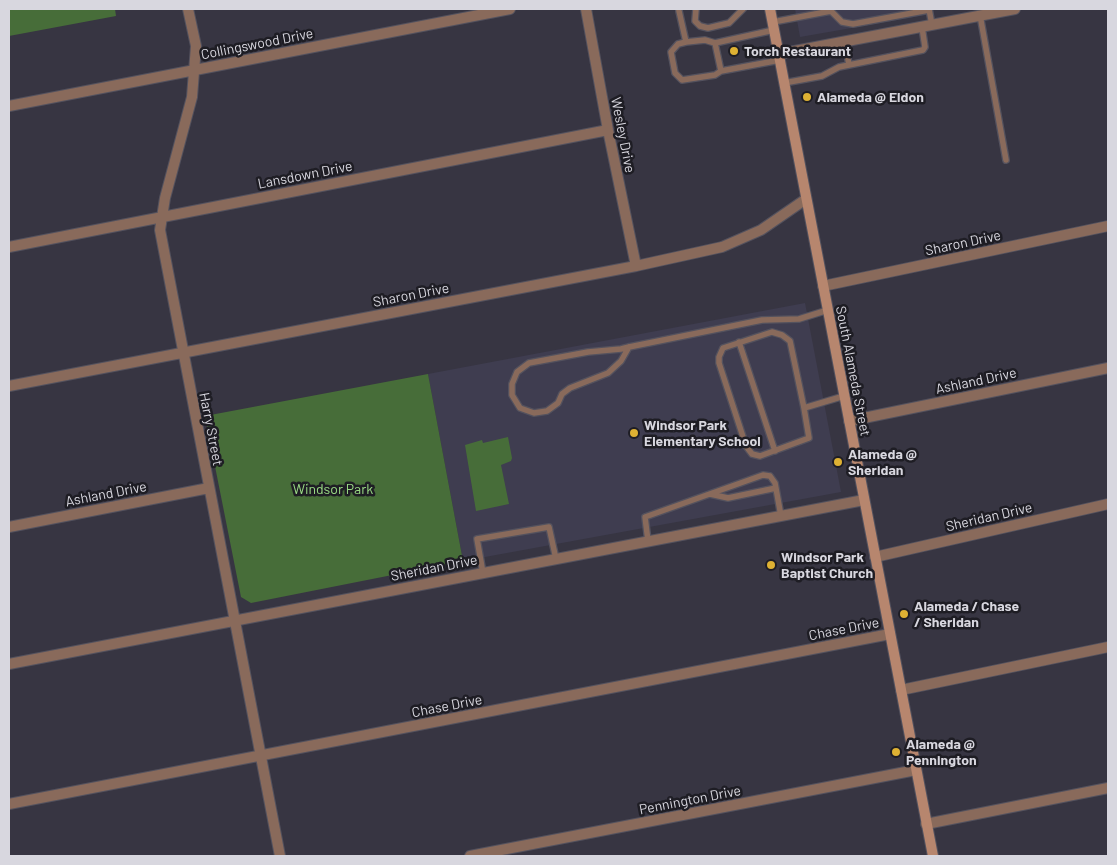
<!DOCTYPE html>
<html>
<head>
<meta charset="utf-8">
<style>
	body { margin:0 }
	#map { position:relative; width:1117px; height:865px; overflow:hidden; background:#373542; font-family:Barlow,sans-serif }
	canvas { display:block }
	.frame { position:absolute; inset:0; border:10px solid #d8d7df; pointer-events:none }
</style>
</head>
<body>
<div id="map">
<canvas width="1117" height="865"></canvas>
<div class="frame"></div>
</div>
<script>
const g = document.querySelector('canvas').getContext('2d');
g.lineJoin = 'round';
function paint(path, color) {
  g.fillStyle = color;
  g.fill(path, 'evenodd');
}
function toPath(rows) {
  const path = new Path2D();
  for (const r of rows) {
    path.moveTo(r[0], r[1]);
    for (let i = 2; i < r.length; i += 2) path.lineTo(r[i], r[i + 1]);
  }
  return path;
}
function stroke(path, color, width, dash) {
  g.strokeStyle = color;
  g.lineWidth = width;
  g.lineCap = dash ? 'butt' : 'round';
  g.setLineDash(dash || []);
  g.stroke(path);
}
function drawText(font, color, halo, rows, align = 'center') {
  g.font = font + ' Barlow,sans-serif';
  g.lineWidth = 5;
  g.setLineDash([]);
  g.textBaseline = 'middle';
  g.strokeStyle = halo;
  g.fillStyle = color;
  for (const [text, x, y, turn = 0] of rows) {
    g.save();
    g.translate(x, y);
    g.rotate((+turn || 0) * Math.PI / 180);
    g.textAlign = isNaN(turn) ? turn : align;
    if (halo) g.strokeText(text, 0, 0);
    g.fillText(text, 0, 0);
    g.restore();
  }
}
paint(toPath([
	[795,9,925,9,926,15,800,37],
	[805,303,841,492,463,561,428,374]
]), '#3f3d50');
paint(toPath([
	[9,9,115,9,116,16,9,36],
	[428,374,463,561,251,603,241,597,205,416],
	[508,437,512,458,511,461,501,465,509,504,476,511,465,445,482,440,483,443]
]), '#476d39');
const lane = toPath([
	[696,9,695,21,700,26,708,28,729,23,743,9],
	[929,9,932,25],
	[679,11,686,42],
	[980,15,1006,160],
	[773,22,831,11,842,22,853,24,929,10],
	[774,30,715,43,705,40,686,42,678,44,671,52,675,73,682,80,715,75,721,71,780,60],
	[845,42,849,65],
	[715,43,721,71],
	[784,83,822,76,839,67,923,50,925,47,922,27],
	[739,342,775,451],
	[629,347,621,361,608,373,570,388,562,394,558,403,547,411,534,413,520,408,512,395,512,384,517,372,529,363,588,352,621,349,629,347,762,320,799,319,828,310],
	[804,408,790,341,782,335,772,332,723,348,719,357,719,363,746,446,752,454,760,456,809,438,804,408,844,396],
	[710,494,728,498,776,488],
	[648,541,645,517,763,475,770,476,775,483,781,516],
	[483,573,477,539,549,527,556,559]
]);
const street = toPath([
	[188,9,196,46,192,97,165,198,160,230,280,856],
	[586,9,608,130,636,266],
	[779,54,1015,9],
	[9,106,510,9],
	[9,247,608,130],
	[823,286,1108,226],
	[9,386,636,266,722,247,761,230,806,199],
	[849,421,1108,368],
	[9,527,209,488],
	[875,557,1108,504],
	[9,664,864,500],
	[901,690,1108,647],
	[9,804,890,634],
	[926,824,1108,788],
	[470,856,916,770]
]);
const secondary = toPath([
	[770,9,933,856]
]);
stroke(lane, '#54525e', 8);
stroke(street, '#54525e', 12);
stroke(secondary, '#54525e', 12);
stroke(lane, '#896a5b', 5.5);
stroke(street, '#896a5b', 10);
stroke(secondary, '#b7866e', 10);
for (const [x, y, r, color] of [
	[734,51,5,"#deb133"],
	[807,97,5,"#deb133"],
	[634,433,5,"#deb133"],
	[838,462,5,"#deb133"],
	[771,565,5,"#deb133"],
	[904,614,5,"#deb133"],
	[896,752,5,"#deb133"]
]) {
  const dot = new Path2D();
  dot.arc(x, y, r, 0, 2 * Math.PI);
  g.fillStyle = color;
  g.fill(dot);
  stroke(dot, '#1e1d24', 2);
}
drawText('14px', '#d8d7df', '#1e1d24', [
	["Collingswood Drive",257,44,-11],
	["Wesley Drive",623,135,79],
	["Lansdown Drive",305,175,-11],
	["Sharon Drive",963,243,-12],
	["Sharon Drive",411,295,-11],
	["South Alameda Street",853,371,79],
	["Ashland Drive",976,381,-12],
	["Harry Street",211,429,79],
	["Ashland Drive",106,494,-11],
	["Sheridan Drive",989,517,-13],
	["Sheridan Drive",434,568,-11],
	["Chase Drive",844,629,-11],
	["Chase Drive",447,706,-11],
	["Pennington Drive",690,800,-11]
]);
drawText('bold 14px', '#d8d7df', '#1e1d24', [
	["Torch Restaurant",744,51],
	["Alameda @ Eldon",817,97],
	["Windsor Park",644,425],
	["Elementary School",644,441],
	["Alameda @",848,454],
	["Sheridan",848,470],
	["Windsor Park",781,557],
	["Baptist Church",781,573],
	["Alameda / Chase",914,606],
	["/ Sheridan",914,622],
	["Alameda @",906,744],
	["Pennington",906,760]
], 'left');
drawText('14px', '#9adb85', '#1e1d24', [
	["Windsor Park",333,489]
]);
</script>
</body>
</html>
